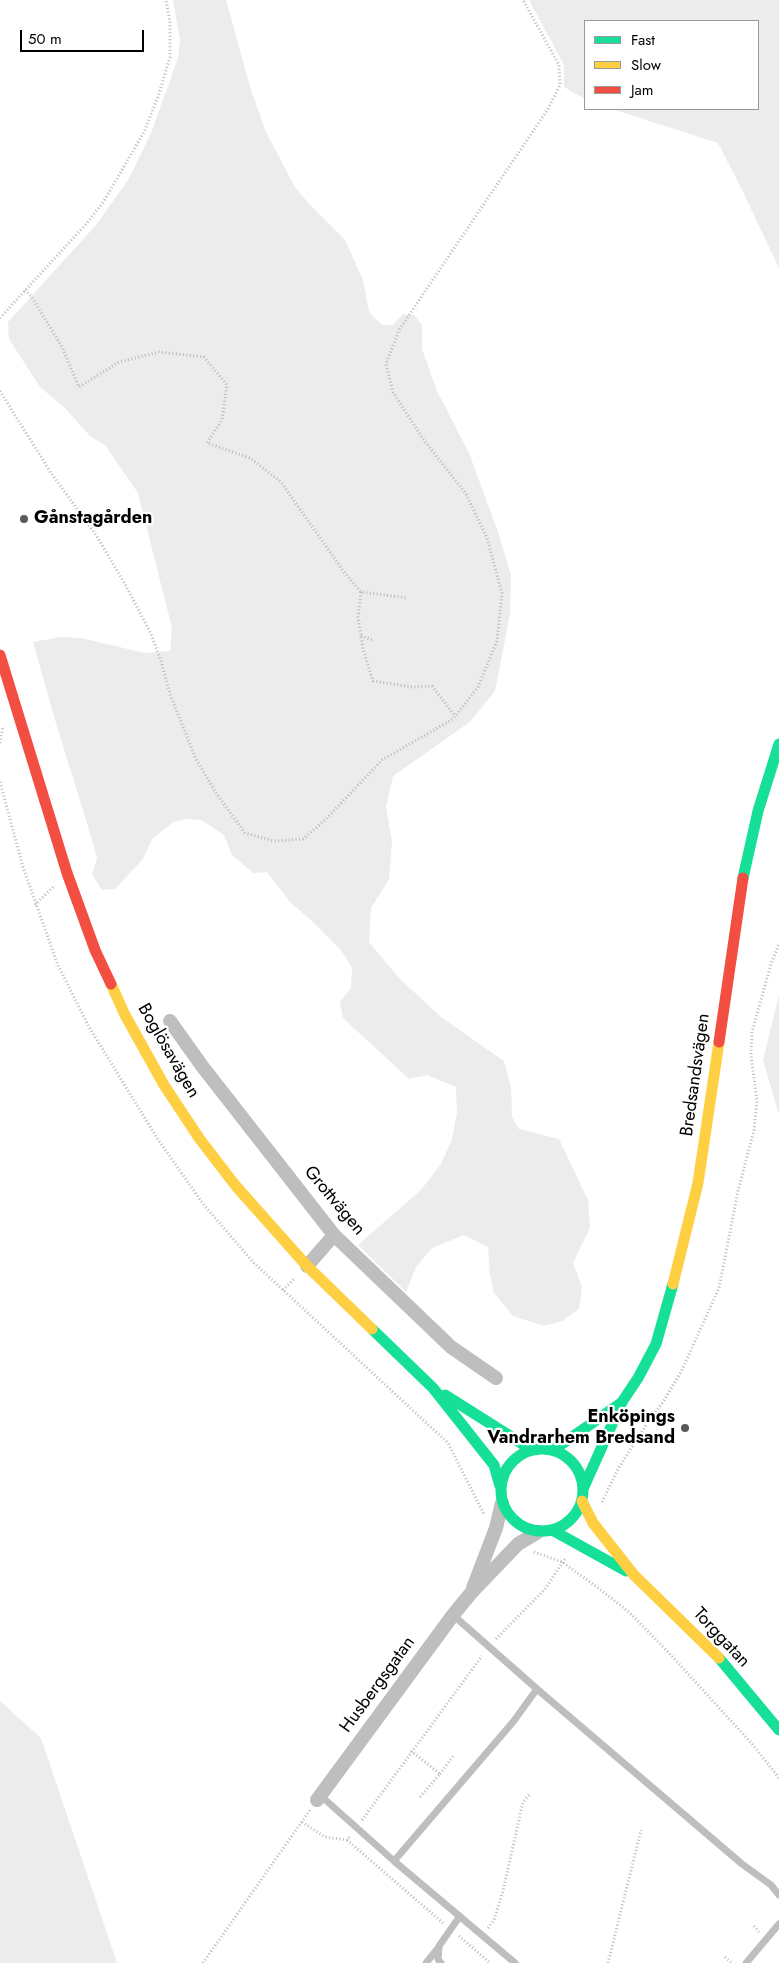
<!DOCTYPE html>
<html>
<head>
<meta charset="utf-8">
<style>
	body { margin:0 }
	#map { position:relative; width:779px; height:1963px; overflow:hidden; background:#fff; font-family:Jost,sans-serif }
	canvas { display:block }
	.legend { position:absolute; left:584px; top:20px; width:175px; height:90px; box-sizing:border-box; background:#fff; border:1px solid #999; margin:0; padding:6px 9px; list-style:none; font-size:15px; color:#000 }
	.legend li { display:flex; align-items:center; gap:10px; height:25px }
	.legend b { width:25px; border:1px solid #999 }
	.scale { position:absolute; left:20px; top:30px; width:124px; height:22px; box-sizing:border-box; border:2px solid #000; border-top:0; padding-left:6px; font-size:15px; line-height:18px; white-space:nowrap; color:#000; -webkit-text-stroke:4px #fff; paint-order:stroke }
</style>
</head>
<body>
<div id="map">
<canvas width="779" height="1963"></canvas>
<ul class="legend">
<li><b style="height:6px;background:#16e098"></b>Fast</li>
<li><b style="height:6px;background:#ffcf43"></b>Slow</li>
<li><b style="height:6px;background:#f24e42"></b>Jam</li>
</ul>
<div class="scale">50 m</div>
</div>
<script>
const g = document.querySelector('canvas').getContext('2d');
g.lineJoin = 'round';
function paint(path, color) {
  g.fillStyle = color;
  g.fill(path, 'evenodd');
}
function toPath(rows) {
  const path = new Path2D();
  for (const r of rows) {
    if (r.length === 3) {
      path.moveTo(r[0] + r[2], r[1]);
      path.arc(r[0], r[1], r[2], 0, 2 * Math.PI);
      continue;
    }
    path.moveTo(r[0], r[1]);
    for (let i = 2; i < r.length; i += 2) path.lineTo(r[i], r[i + 1]);
  }
  return path;
}
function stroke(path, color, width, dash) {
  g.strokeStyle = color;
  g.lineWidth = width;
  g.lineCap = dash ? 'butt' : 'round';
  g.setLineDash(dash || []);
  g.stroke(path);
}
function drawText(font, color, halo, rows, align = 'center') {
  g.font = font + ' Jost,sans-serif';
  g.lineWidth = 4.5;
  g.setLineDash([]);
  g.textBaseline = 'middle';
  g.strokeStyle = halo;
  g.fillStyle = color;
  for (const [text, x, y, turn = 0] of rows) {
    g.save();
    g.translate(x, y);
    g.rotate((+turn || 0) * Math.PI / 180);
    g.textAlign = isNaN(turn) ? turn : align;
    if (halo) g.strokeText(text, 0, 0);
    g.fillText(text, 0, 0);
    g.restore();
  }
}
paint(toPath([
	[173,0,226,0,251,90,266,132,295,187,309,204,345,240,363,280,369,312,382,325,393,325,403,314,414,315,422,325,422,349,437,391,469,453,498,532,511,575,510,614,495,691,470,722,393,776,386,807,392,842,389,879,371,908,369,942,399,978,441,1017,504,1061,511,1088,512,1117,519,1129,559,1139,588,1200,590,1228,573,1263,582,1287,579,1309,562,1321,544,1326,513,1316,494,1293,490,1275,488,1247,464,1235,432,1248,416,1267,406,1292,358,1245,421,1190,441,1164,452,1139,457,1112,456,1087,427,1075,409,1079,343,1018,340,1002,351,988,352,968,341,950,314,923,291,903,267,872,253,873,232,855,224,835,201,820,186,819,173,822,152,839,143,859,115,889,102,890,92,874,97,858,91,836,55,720,33,642,61,637,81,638,145,653,170,651,172,628,138,493,105,445,90,436,64,407,40,387,9,339,8,322,96,225,128,180,134,168,151,133,178,58,180,40],
	[529,0,779,0,779,268,743,192,718,143,612,109,758,109,758,21,585,21,585,99,564,87,564,65],
	[779,995,779,1115,763,1060],
	[0,1701,41,1738,117,1963,0,1963]
]), '#ececec');
stroke(toPath([
	[25,290,31,296,62,347,79,387,119,362,159,352,204,357,227,385,222,420,207,443,250,458,281,482,344,572,361,592,408,598],
	[0,318,87,223,104,201,145,130,158,97,170,57,170,23,166,0],
	[0,391,51,473,96,535,125,584,151,634,161,661,170,694,196,759,216,793,245,833,274,841,303,839,325,820,382,760,453,719,478,687,497,641,502,593,487,538,466,494,423,439,393,392,386,364,399,330,548,109,560,85,559,65,523,0],
	[361,592,358,617,363,649,373,681,412,687,432,686,455,716],
	[361,636,373,640],
	[0,743,3,726],
	[0,782,23,867,57,963,89,1027,159,1141,204,1205,254,1263,448,1443,484,1514],
	[35,905,54,886],
	[283,1290,295,1278],
	[602,1502,618,1469,650,1419,663,1402,681,1372,719,1288,738,1191,754,1130,757,1101,751,1055,752,1032,771,964,779,944],
	[534,1552,562,1562,597,1587,630,1613,669,1653,753,1745,779,1778],
	[496,1639,546,1588,566,1557],
	[411,1751,440,1774,419,1798],
	[440,1774,454,1755],
	[362,1820,482,1656],
	[302,1822,325,1837,347,1840,351,1835],
	[347,1840,443,1923],
	[754,1926,759,1932],
	[488,1928,494,1920,503,1891,523,1802,531,1793],
	[459,1936,490,1963],
	[725,1957,732,1963],
	[203,1963,310,1810],
	[608,1963,641,1830]
]), '#b9b9b9', 3, [1, 2.5]);
stroke(toPath([
	[537,1689,742,1864,771,1885,779,1895],
	[321,1796,394,1861,515,1963],
	[394,1861,513,1722,537,1689,453,1615],
	[426,1963,439,1947],
	[441,1963,438,1959,439,1946,460,1916],
	[746,1963,779,1924]
]), '#bebebe', 7);
stroke(toPath([
	[170,1021,202,1066,334,1235,451,1347,496,1378],
	[307,1266,334,1235],
	[473,1588,496,1528,502,1503],
	[317,1800,453,1615,471,1593,518,1544,538,1532]
]), '#bebebe', 14);
stroke(toPath([
	[743,878,758,811,779,744],
	[372,1329,433,1388,494,1465,500,1486],
	[445,1395,532,1450],
	[542,1490,41],
	[546,1449,562,1444,621,1403],
	[583,1489,622,1402,638,1378,656,1344,673,1284],
	[552,1530,626,1571],
	[719,1658,779,1730]
]), '#16e098', 11);
stroke(toPath([
	[111,984,125,1015,164,1085,199,1138,235,1185,307,1266,372,1329],
	[673,1284,698,1183,719,1042],
	[582,1501,593,1523,634,1575,719,1658]
]), '#ffcf43', 11);
stroke(toPath([
	[0,655,67,873,95,950,111,984],
	[719,1042,743,878]
]), '#f24e42', 11);
for (const [x, y, r, color] of [
	[24,519,5,"#595959"],
	[685,1428,5,"#595959"]
]) {
  const dot = new Path2D();
  dot.arc(x, y, r, 0, 2 * Math.PI);
  g.fillStyle = color;
  g.fill(dot);
  stroke(dot, '#fff', 2);
}
drawText('bold 18px', '#000', '#fff', [
	["Gånstagården",34,519],
	["Enköpings",675,1418,"right"],
	["Vandrarhem Bredsand",675,1439,"right"]
], 'left');
drawText('18px', '#000', '#fff', [
	["Boglösavägen",168,1051,60],
	["Bredsandsvägen",696,1075,-82],
	["Grottvägen",334,1201,50],
	["Torggatan",721,1638,47],
	["Husbergsgatan",378,1685,-54]
]);
</script>
</body>
</html>
